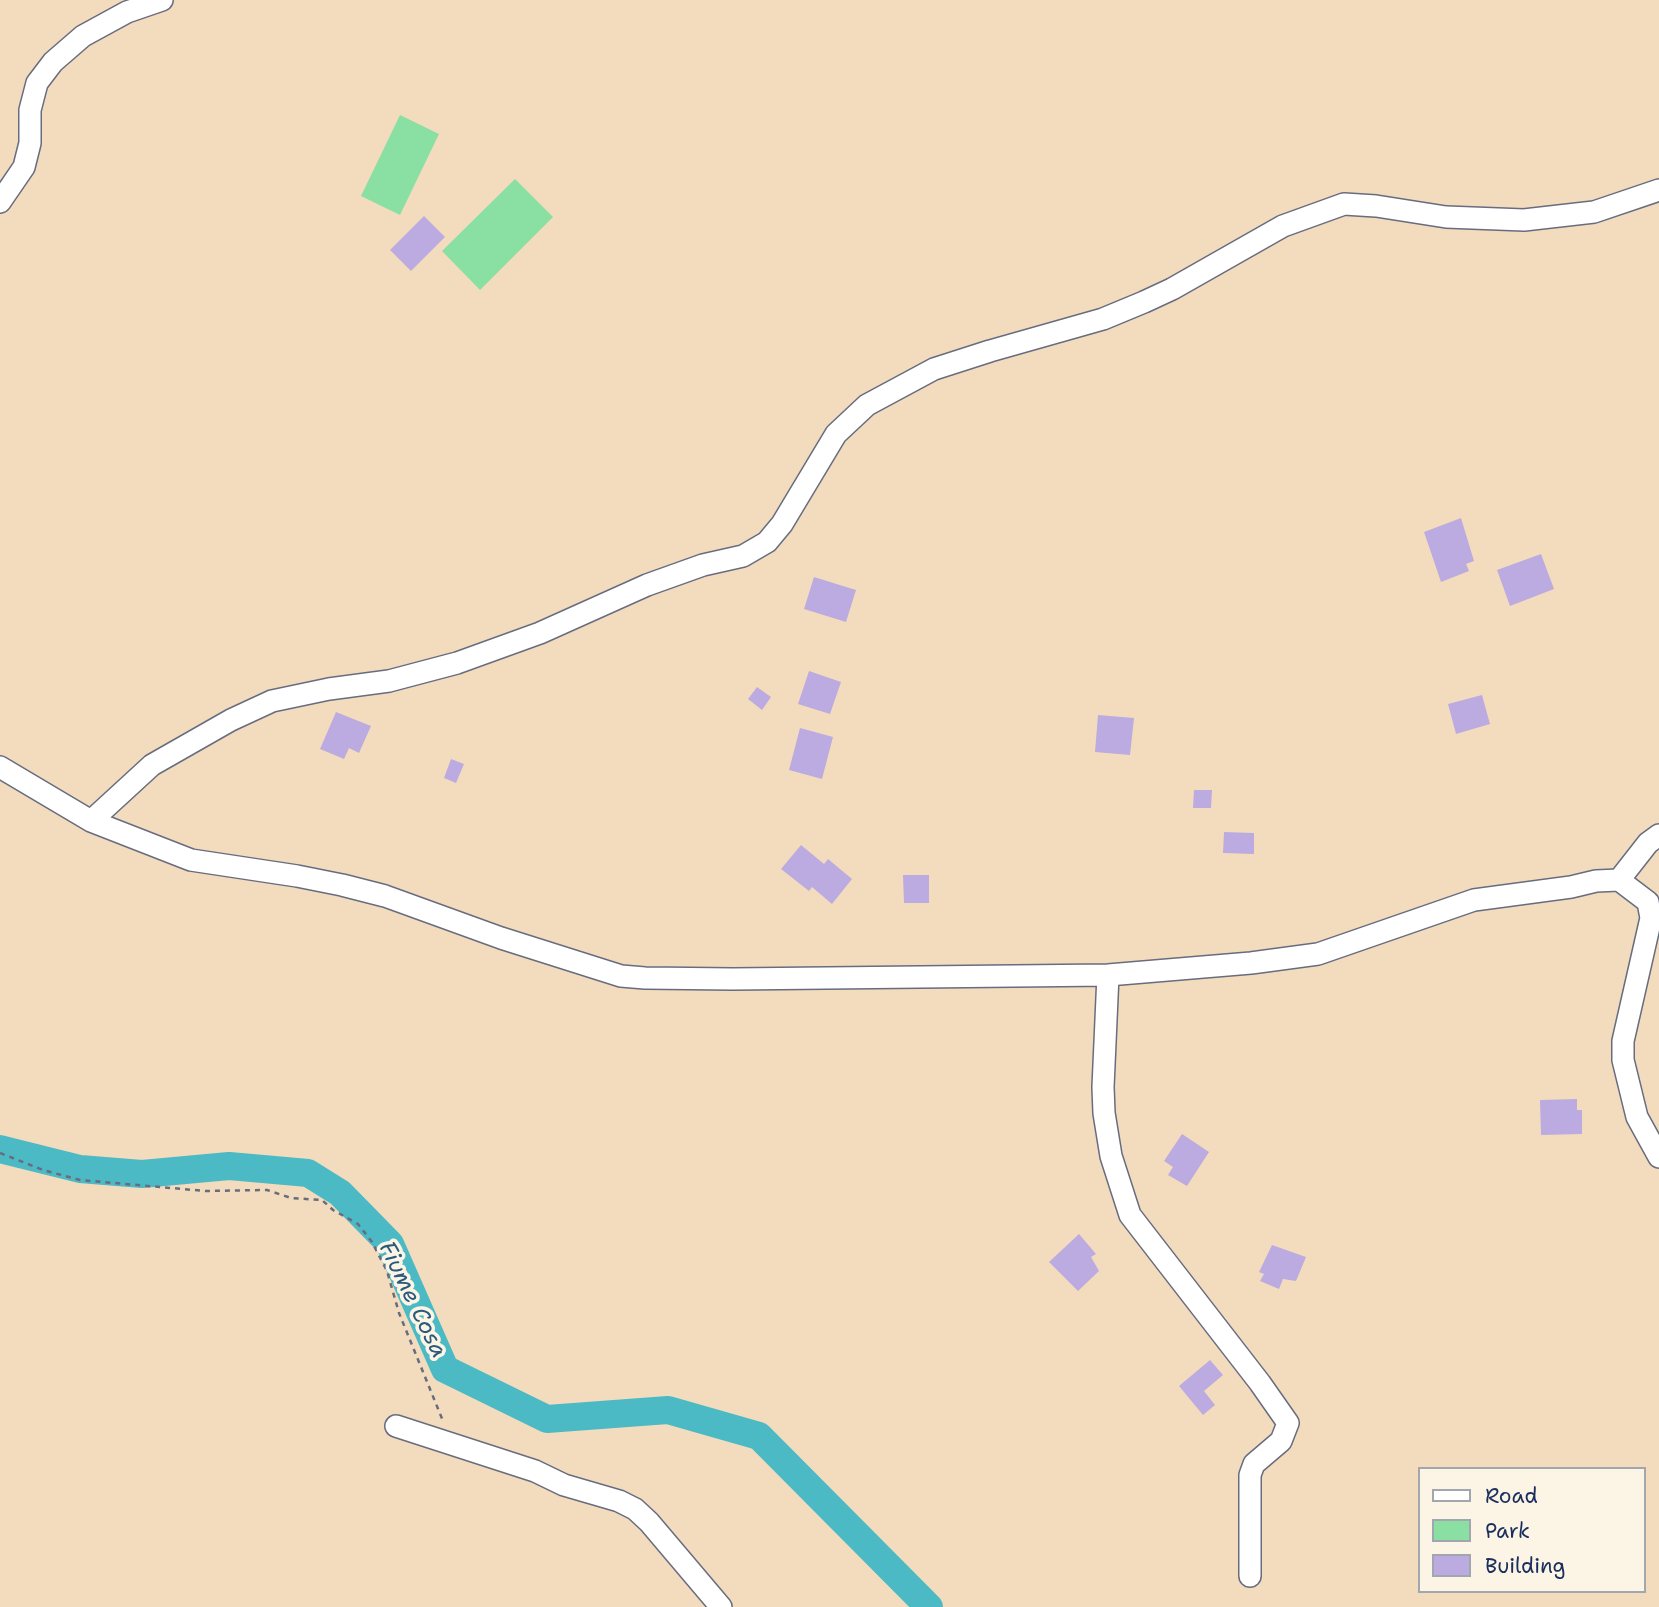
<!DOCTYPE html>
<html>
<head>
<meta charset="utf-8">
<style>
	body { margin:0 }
	#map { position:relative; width:1659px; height:1607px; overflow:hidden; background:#f3dcbd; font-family:"Shantell Sans",sans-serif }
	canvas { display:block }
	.legend { position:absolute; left:1418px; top:1467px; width:228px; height:126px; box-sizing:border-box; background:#fcf5e5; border:2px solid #a2a6af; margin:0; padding:9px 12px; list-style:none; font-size:21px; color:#1b2f5e }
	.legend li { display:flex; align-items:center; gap:14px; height:35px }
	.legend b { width:35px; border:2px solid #a2a6af }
</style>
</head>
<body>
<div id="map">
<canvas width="1659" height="1607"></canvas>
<ul class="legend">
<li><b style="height:9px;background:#fff"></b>Road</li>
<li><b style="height:19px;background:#8adfa2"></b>Park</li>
<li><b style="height:19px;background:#bbabe0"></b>Building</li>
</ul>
</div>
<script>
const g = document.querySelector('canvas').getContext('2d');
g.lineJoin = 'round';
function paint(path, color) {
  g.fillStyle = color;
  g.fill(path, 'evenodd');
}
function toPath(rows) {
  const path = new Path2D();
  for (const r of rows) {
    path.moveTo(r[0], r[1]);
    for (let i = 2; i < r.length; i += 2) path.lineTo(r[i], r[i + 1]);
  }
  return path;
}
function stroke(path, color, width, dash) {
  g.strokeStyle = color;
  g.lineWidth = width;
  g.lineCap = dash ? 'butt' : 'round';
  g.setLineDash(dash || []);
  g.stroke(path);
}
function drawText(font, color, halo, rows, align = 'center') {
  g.font = font + ' "Shantell Sans",sans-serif';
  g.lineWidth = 7;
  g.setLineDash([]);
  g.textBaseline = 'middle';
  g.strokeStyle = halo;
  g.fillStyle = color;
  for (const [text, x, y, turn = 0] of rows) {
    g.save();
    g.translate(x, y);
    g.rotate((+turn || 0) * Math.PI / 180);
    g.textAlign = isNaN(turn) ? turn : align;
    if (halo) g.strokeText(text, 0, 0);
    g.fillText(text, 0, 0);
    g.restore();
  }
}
paint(toPath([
	[400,115,439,134,400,215,361,196],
	[515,179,553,217,480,290,442,251]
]), '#8adfa2');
stroke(toPath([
	[0,1149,80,1169,142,1174,229,1166,308,1173,340,1193,390,1244,445,1369,547,1419,668,1410,759,1436,929,1607]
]), '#4cbac4', 28);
paint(toPath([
	[424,216,445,237,411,271,390,250],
	[1461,518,1474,561,1466,564,1469,571,1441,582,1424,532],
	[1541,554,1554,589,1510,606,1497,570],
	[814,577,856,590,846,622,804,609],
	[809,671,841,682,830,714,798,704],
	[757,687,771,697,762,710,748,699],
	[1482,695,1490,724,1456,734,1448,704],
	[336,712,371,726,359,753,349,748,344,759,320,749],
	[1098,715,1134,718,1130,755,1095,752],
	[800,728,833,737,822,779,789,770],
	[451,759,464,764,456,783,444,778],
	[1194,790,1212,790,1211,808,1193,808],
	[1224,832,1254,833,1254,854,1223,853],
	[801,845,824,864,828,859,852,879,832,904,812,887,809,891,781,869],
	[903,875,929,875,929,903,904,903],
	[1577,1099,1577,1110,1582,1110,1582,1134,1541,1135,1540,1100],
	[1182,1134,1209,1152,1187,1186,1168,1175,1173,1167,1164,1161],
	[1079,1234,1096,1254,1091,1257,1099,1271,1078,1291,1049,1262],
	[1272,1245,1306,1257,1296,1281,1283,1279,1279,1289,1260,1281,1264,1274,1259,1272],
	[1210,1360,1223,1375,1204,1391,1215,1405,1203,1415,1179,1386]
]), '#bbabe0');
const minor = toPath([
	[0,202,24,167,30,143,30,110,37,83,53,62,83,36,127,12,162,0],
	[0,767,91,821,191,860,297,876,342,885,385,896,501,938,621,976,645,978,733,979,1108,975,1251,963,1318,954,1474,900,1571,887,1596,881,1619,880,1648,843,1659,835],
	[91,821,152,765,231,720,272,701,329,689,389,681,457,663,540,633,647,585,703,565,743,556,767,542,782,524,836,434,867,405,934,369,990,351,1103,319,1144,302,1172,289,1283,226,1344,204,1376,206,1446,217,1524,220,1594,212,1659,190],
	[1619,880,1648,902,1651,918,1623,1041,1623,1060,1637,1117,1659,1157],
	[1108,975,1103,1087,1104,1113,1111,1156,1130,1215,1260,1383,1288,1423,1281,1441,1254,1464,1250,1475,1250,1576],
	[396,1426,535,1471,564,1485,619,1501,635,1509,649,1522,721,1607]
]);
stroke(minor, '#676c7f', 24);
stroke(toPath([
	[0,1153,43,1170,80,1180,205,1191,267,1190,291,1198,322,1200,333,1210,358,1224,372,1242,387,1271,399,1313,443,1421]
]), '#676c7f', 2.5, [5, 5]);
stroke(minor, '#fff', 21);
drawText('italic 23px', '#2a597d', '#fcf5e5', [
	["Fiume Cosa",412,1300,64]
]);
</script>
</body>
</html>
